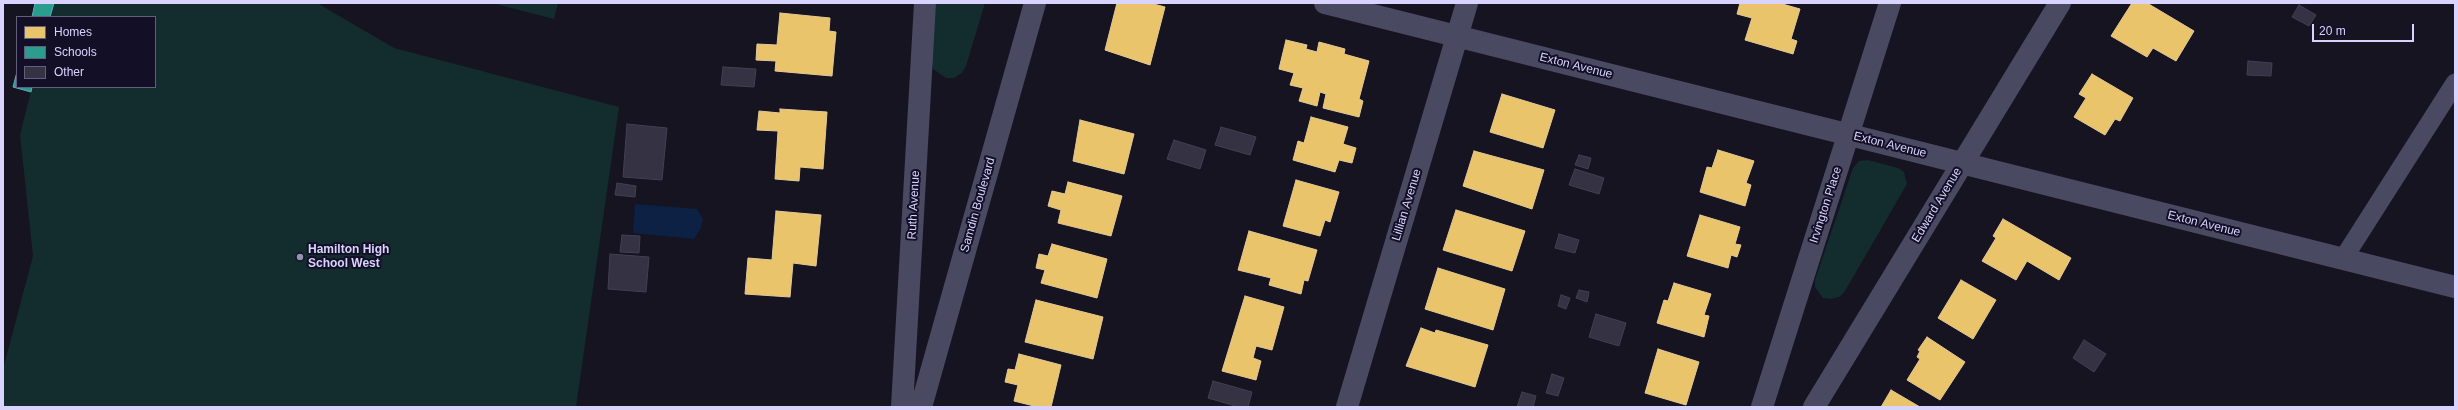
<!DOCTYPE html>
<html>
<head>
<meta charset="utf-8">
<style>
	body { margin:0 }
	#map { position:relative; width:2458px; height:410px; overflow:hidden; background:#161421; font-family:Helvetica,sans-serif }
	canvas { display:block }
	.frame { position:absolute; inset:0; border:4px solid #d9d4ff; pointer-events:none }
	.legend { position:absolute; left:16px; top:16px; width:140px; height:72px; box-sizing:border-box; background:#130f26; border:1px solid #625e7d; margin:0; padding:5px 7px; list-style:none; font-size:12px; color:#d9d4ff }
	.legend li { display:flex; align-items:center; gap:8px; height:20px }
	.legend b { width:20px; border:1px solid #625e7d }
	.scale { position:absolute; left:2312px; top:24px; width:102px; height:18px; box-sizing:border-box; border:2px solid #d9d4ff; border-top:0; padding-left:5px; font-size:12px; line-height:14px; white-space:nowrap; color:#d9d4ff; -webkit-text-stroke:3px #130f26; paint-order:stroke }
</style>
</head>
<body>
<div id="map">
<canvas width="2458" height="410"></canvas>
<div class="frame"></div>
<ul class="legend">
<li><b style="height:11px;background:#e9c46a"></b>Homes</li>
<li><b style="height:11px;background:#2a9d8f"></b>Schools</li>
<li><b style="height:11px;background:#343243"></b>Other</li>
</ul>
<div class="scale">20 m</div>
</div>
<script>
const g = document.querySelector('canvas').getContext('2d');
g.lineJoin = 'round';
function paint(path, color) {
  g.fillStyle = color;
  g.fill(path, 'evenodd');
}
function toPath(rows) {
  const path = new Path2D();
  for (const r of rows) {
    path.moveTo(r[0], r[1]);
    for (let i = 2; i < r.length; i += 2) path.lineTo(r[i], r[i + 1]);
  }
  return path;
}
function stroke(path, color, width, dash) {
  g.strokeStyle = color;
  g.lineWidth = width;
  g.lineCap = dash ? 'butt' : 'round';
  g.setLineDash(dash || []);
  g.stroke(path);
}
function drawText(font, color, halo, rows, align = 'center') {
  g.font = font + ' Helvetica,sans-serif';
  g.lineWidth = 4;
  g.setLineDash([]);
  g.textBaseline = 'middle';
  g.strokeStyle = halo;
  g.fillStyle = color;
  for (const [text, x, y, turn = 0] of rows) {
    g.save();
    g.translate(x, y);
    g.rotate((+turn || 0) * Math.PI / 180);
    g.textAlign = isNaN(turn) ? turn : align;
    if (halo) g.strokeText(text, 0, 0);
    g.fillText(text, 0, 0);
    g.restore();
  }
}
paint(toPath([
	[54,3,317,3,394,48,619,107,576,407,3,407,3,369,33,256,20,135,32,87,155,87,155,17,50,17],
	[492,3,558,3,554,19],
	[936,3,985,3,966,66,962,73,954,78,946,78,933,69,931,61],
	[1868,160,1898,168,1904,172,1907,184,1845,291,1839,297,1831,299,1823,298,1815,287,1815,280,1853,168,1859,161]
]), '#132c2d');
paint(toPath([
	[635,204,697,209,703,219,701,228,694,239,633,233]
]), '#0d2144');
const homes = toPath([
	[1117,3,1150,3,1165,7,1150,65,1105,50,1117,3],
	[1740,3,1779,3,1800,9,1791,39,1797,41,1793,54,1745,40,1752,18,1737,14,1740,3],
	[2132,3,2147,3,2194,31,2176,61,2153,48,2147,57,2111,36,2132,3],
	[780,13,830,18,829,31,836,32,832,76,775,71,776,61,756,60,757,44,777,45,780,13],
	[1286,40,1307,45,1306,49,1317,52,1319,42,1345,49,1344,54,1369,61,1359,99,1363,101,1359,117,1323,108,1326,94,1320,92,1317,106,1299,101,1303,88,1290,85,1294,73,1279,69,1286,40],
	[2092,74,2133,98,2120,121,2115,119,2105,135,2074,117,2086,98,2079,94,2092,74],
	[1502,94,1555,110,1543,148,1490,132,1502,94],
	[780,109,827,112,823,169,800,167,799,181,775,179,778,131,757,130,759,111,780,113,780,109],
	[1311,117,1348,127,1343,144,1356,148,1352,163,1339,160,1335,172,1293,160,1298,141,1304,143,1311,117],
	[1080,120,1134,134,1124,174,1073,161,1080,120],
	[1718,150,1754,161,1746,183,1751,185,1745,206,1700,192,1707,167,1712,168,1718,150],
	[1474,151,1544,170,1532,209,1463,186,1474,151],
	[1296,180,1339,192,1330,222,1325,220,1320,236,1283,226,1296,180],
	[1068,182,1122,196,1111,236,1058,223,1061,210,1048,206,1052,191,1065,194,1068,182],
	[1456,210,1525,231,1512,271,1443,250,1456,210],
	[776,211,821,215,816,266,793,263,790,297,745,294,748,258,772,260,776,211],
	[1700,215,1740,227,1735,244,1741,245,1737,257,1731,255,1728,268,1687,256,1700,215],
	[2003,219,2071,258,2059,280,2027,261,2016,280,1982,261,1996,238,1993,236,2003,219],
	[1249,231,1317,250,1308,281,1304,280,1301,294,1269,285,1271,278,1238,270,1249,231],
	[1052,244,1107,259,1097,298,1041,283,1045,270,1036,268,1039,254,1048,256,1052,244],
	[1438,268,1505,289,1493,330,1425,309,1438,268],
	[1961,280,1996,300,1973,339,1938,318,1961,280],
	[1674,283,1711,294,1704,315,1709,316,1704,337,1657,323,1664,300,1668,301,1674,283],
	[1245,296,1284,307,1272,350,1256,346,1253,358,1261,361,1256,380,1222,371,1245,296],
	[1036,300,1103,317,1093,359,1025,342,1036,300],
	[1421,328,1435,333,1436,330,1488,345,1475,387,1406,366,1421,328],
	[1927,337,1965,362,1940,400,1907,380,1920,359,1917,357,1920,351,1918,350,1927,337],
	[1658,349,1699,362,1686,405,1645,393,1658,349],
	[1019,354,1061,365,1051,407,1038,407,1014,401,1018,385,1005,382,1008,369,1015,370,1019,354],
	[1891,390,1920,407,1881,407,1891,390]
]);
paint(homes, '#e9c46a');
stroke(homes, '#e4c997', 1);
const schools = toPath([
	[35,3,54,3,50,17,32,17,35,3],
	[17,72,17,87,32,87,31,92,13,87,17,72]
]);
paint(schools, '#2a9d8f');
stroke(schools, '#5eaeb1', 1);
const building = toPath([
	[2299,5,2316,15,2309,26,2292,17,2299,5],
	[2248,61,2272,63,2271,76,2247,75,2248,61],
	[723,67,756,69,754,87,721,85,723,67],
	[627,124,667,128,662,180,623,177,627,124],
	[1221,127,1256,137,1250,155,1215,145,1221,127],
	[1174,140,1206,150,1200,169,1167,159,1174,140],
	[1579,155,1591,158,1588,169,1575,165,1579,155],
	[1575,169,1604,178,1599,194,1569,185,1575,169],
	[617,183,636,186,635,197,615,195,617,183],
	[1559,234,1579,240,1575,253,1555,248,1559,234],
	[622,235,640,236,639,253,620,252,622,235],
	[610,254,649,257,646,292,608,289,610,254],
	[1579,290,1589,292,1587,302,1576,298,1579,290],
	[1561,295,1570,298,1566,309,1558,306,1561,295],
	[1596,314,1626,323,1619,346,1589,337,1596,314],
	[2084,340,2106,354,2094,372,2073,358,2084,340],
	[1552,374,1564,378,1558,396,1546,393,1552,374],
	[1213,381,1252,392,1248,407,1239,407,1208,398,1213,381],
	[1522,392,1536,396,1533,407,1517,407,1522,392]
]);
paint(building, '#343243');
stroke(building, '#433f54', 1);
stroke(toPath([
	[2343,259,2455,83]
]), '#4a4962', 19);
stroke(toPath([
	[1325,3,2455,287],
	[902,407,925,3],
	[921,407,1035,3],
	[1347,407,1467,3],
	[1762,407,1890,3],
	[1814,407,2060,3]
]), '#4a4962', 22);
for (const [x, y, r, color] of [
	[300,257,4,"#9591b1"]
]) {
  const dot = new Path2D();
  dot.arc(x, y, r, 0, 2 * Math.PI);
  g.fillStyle = color;
  g.fill(dot);
  stroke(dot, '#130f26', 1.5);
}
drawText('12px', '#d9d4ff', '#130f26', [
	["Exton Avenue",1576,66,14],
	["Exton Avenue",1890,145,14],
	["Ruth Avenue",914,205,-87],
	["Samdin Boulevard",978,205,-74],
	["Lillian Avenue",1407,205,-73],
	["Irvington Place",1826,205,-72],
	["Edward Avenue",1937,205,-59],
	["Exton Avenue",2204,224,14]
]);
drawText('bold 12px', '#d9d4ff', '#130f26', [
	["Hamilton High",308,250],
	["School West",308,264]
], 'left');
</script>
</body>
</html>
